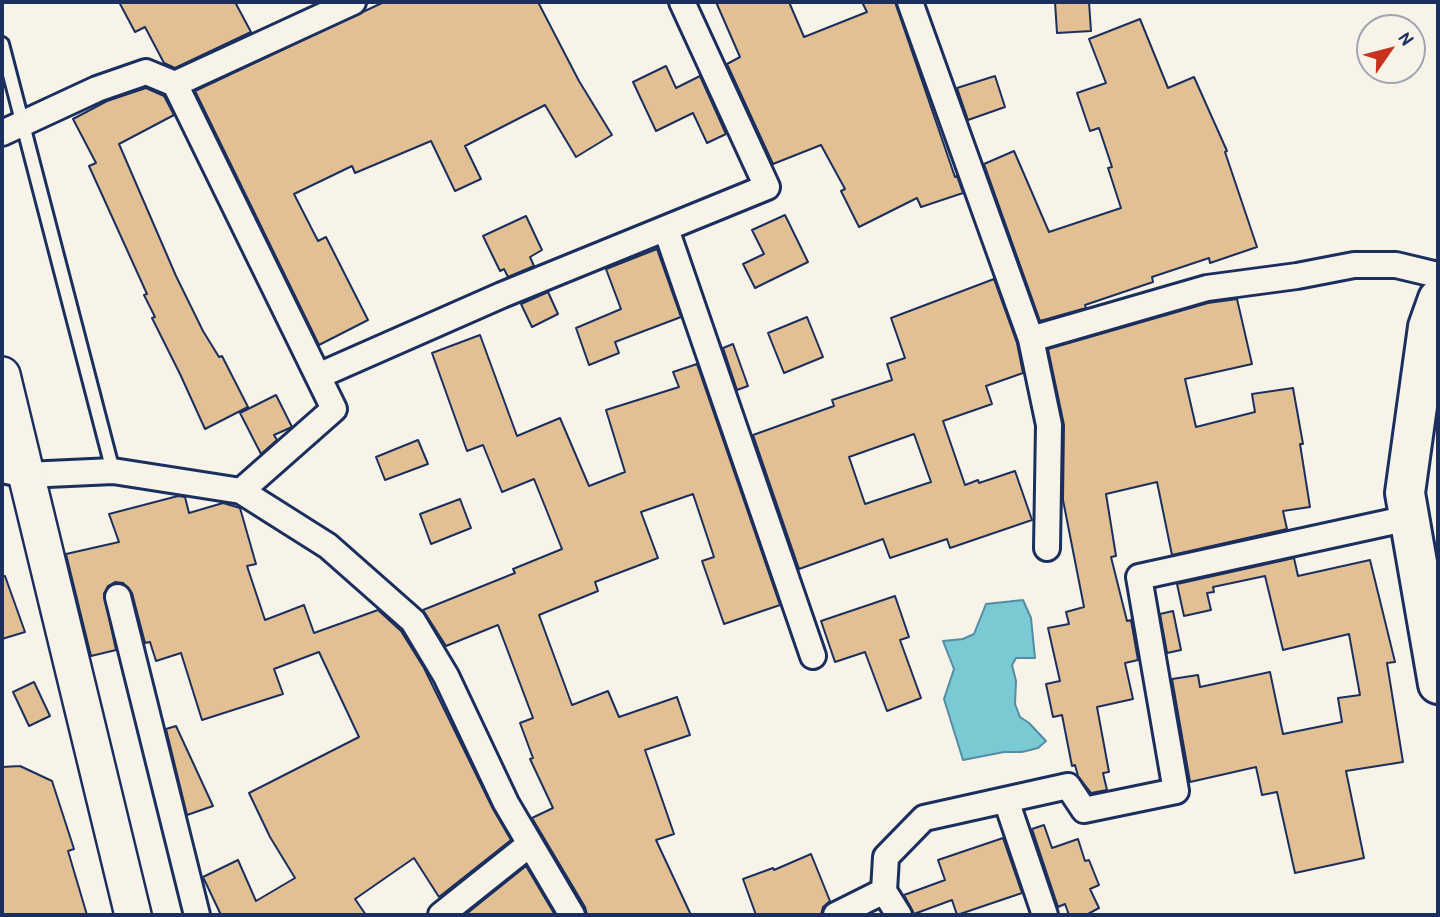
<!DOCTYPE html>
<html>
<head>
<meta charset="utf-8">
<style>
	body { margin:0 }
	#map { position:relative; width:1440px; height:917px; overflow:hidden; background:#f7f3e8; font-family:"Patrick Hand",sans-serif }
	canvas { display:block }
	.frame { position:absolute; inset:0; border:4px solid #1b2f5e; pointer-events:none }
	.north { position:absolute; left:1356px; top:14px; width:70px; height:70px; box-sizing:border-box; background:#f7f3e8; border:2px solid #9fa5b1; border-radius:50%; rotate:55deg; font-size:19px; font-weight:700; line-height:28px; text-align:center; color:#1b2f5e }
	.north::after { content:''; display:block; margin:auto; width:24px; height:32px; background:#c8321e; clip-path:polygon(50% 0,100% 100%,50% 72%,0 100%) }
</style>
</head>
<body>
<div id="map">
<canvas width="1440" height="917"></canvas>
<div class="frame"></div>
<div class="north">N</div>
</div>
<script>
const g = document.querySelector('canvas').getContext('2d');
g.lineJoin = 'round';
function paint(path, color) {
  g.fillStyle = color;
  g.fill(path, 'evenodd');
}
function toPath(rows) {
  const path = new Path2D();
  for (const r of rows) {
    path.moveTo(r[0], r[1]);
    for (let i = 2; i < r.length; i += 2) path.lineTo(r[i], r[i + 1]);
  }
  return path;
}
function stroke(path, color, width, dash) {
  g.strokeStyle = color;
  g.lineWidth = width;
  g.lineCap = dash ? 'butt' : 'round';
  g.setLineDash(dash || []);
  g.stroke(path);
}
const water = toPath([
	[1023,600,1031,618,1035,658,1016,658,1012,665,1016,681,1015,704,1020,717,1029,723,1046,741,1038,748,1022,752,1004,752,963,760,944,699,954,669,943,641,963,639,974,634,986,604,1023,600]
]);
paint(water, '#79cad3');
stroke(water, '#538ca4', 2);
const building = toPath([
	[119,2,235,2,251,32,175,68,164,63,145,27,135,32,119,2],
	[384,2,538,2,579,81,612,135,576,157,545,105,465,146,481,179,455,191,431,141,355,173,352,166,294,194,318,241,326,237,368,320,319,345,195,91,384,2],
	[716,2,789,2,804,37,867,12,862,2,895,2,955,177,957,176,963,193,921,207,917,198,859,227,841,191,845,189,821,145,773,164,727,64,740,57,716,2],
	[1055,2,1089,2,1091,31,1057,33,1055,2],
	[1140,19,1168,88,1194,77,1227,151,1225,152,1257,247,1210,263,1209,258,1152,277,1153,282,1085,305,1086,308,1040,321,984,164,1014,151,1049,232,1121,208,1108,168,1112,167,1099,128,1090,131,1077,93,1106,83,1089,39,1140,19],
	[666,66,676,88,700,76,726,134,707,143,693,113,656,131,633,82,666,66],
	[995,76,1005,107,968,120,957,88,995,76],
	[146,88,164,96,174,115,119,144,176,276,203,331,219,357,222,356,248,407,205,429,180,374,152,318,155,317,144,295,147,294,89,166,96,163,73,119,107,101,146,88],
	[785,215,808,262,755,288,743,264,764,254,752,230,785,215],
	[526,216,542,250,530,257,534,266,508,277,504,269,500,271,483,236,526,216],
	[657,249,681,317,615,342,619,353,589,365,576,328,621,309,606,269,657,249],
	[994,279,1017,343,1023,373,986,386,992,404,943,421,965,485,978,480,979,483,1015,471,1032,520,950,548,947,539,890,558,883,539,799,569,753,435,834,406,832,400,892,380,887,364,905,358,891,318,994,279],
	[914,434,931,482,865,504,849,457,914,434],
	[548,292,558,314,532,327,521,304,548,292],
	[1237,299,1252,364,1185,379,1196,427,1255,412,1252,394,1293,388,1303,444,1300,444,1310,507,1283,511,1287,529,1172,555,1157,482,1106,494,1116,556,1111,557,1127,621,1131,620,1138,660,1125,663,1133,699,1097,707,1109,772,1103,773,1107,790,1091,793,1078,776,1075,765,1072,766,1062,715,1053,717,1046,684,1060,681,1048,628,1069,624,1066,612,1084,607,1063,500,1064,425,1048,349,1208,303,1237,299],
	[807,317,823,357,784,373,768,333,807,317],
	[480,335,517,436,560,418,589,486,625,472,606,410,679,387,673,372,697,364,780,605,724,624,702,561,714,557,693,494,641,512,658,558,595,582,598,591,539,615,572,705,608,691,619,717,677,697,690,735,645,750,674,834,656,840,691,915,587,915,585,907,532,818,553,808,530,759,533,758,520,723,533,718,498,625,446,646,423,610,515,573,513,569,562,549,534,479,502,492,483,445,467,451,432,353,480,335],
	[733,344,748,386,737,390,723,348,733,344],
	[276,395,292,427,274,435,277,440,261,454,240,413,276,395],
	[418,440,428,464,385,480,376,457,418,440],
	[178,496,185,497,189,513,223,503,240,508,256,564,247,566,265,620,304,605,314,633,378,610,401,631,424,668,493,809,511,840,439,897,414,858,355,899,366,915,221,915,203,877,238,860,256,901,295,878,270,837,249,793,359,737,319,652,274,669,283,694,202,720,181,653,156,661,150,642,145,643,132,593,123,583,115,582,108,586,104,594,116,650,91,656,66,554,119,542,109,514,178,496],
	[460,499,471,528,431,544,420,514,460,499],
	[1294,558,1298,576,1370,560,1395,662,1387,663,1403,762,1346,771,1364,858,1295,873,1277,792,1262,795,1256,767,1190,782,1172,679,1198,675,1200,687,1270,672,1283,734,1342,722,1338,698,1360,695,1349,634,1283,650,1265,576,1213,587,1214,592,1207,593,1211,610,1184,616,1177,584,1294,558],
	[2,576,5,576,25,632,2,639,2,576],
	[895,596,909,637,900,640,921,698,887,711,865,652,835,662,821,621,895,596],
	[1173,611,1181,650,1167,653,1160,614,1173,611],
	[34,682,50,716,29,726,13,692,34,682],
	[176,726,213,806,187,815,166,729,176,726],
	[20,766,52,781,74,849,68,851,87,915,2,915,2,767,20,766],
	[1044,825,1052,848,1078,839,1085,861,1089,860,1099,885,1090,889,1099,908,1086,915,1069,915,1065,904,1058,907,1032,829,1044,825],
	[1003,838,1022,893,957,915,952,900,914,914,904,895,945,880,938,860,1003,838],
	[811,854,830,901,823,907,821,915,756,915,743,879,773,868,774,870,811,854],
	[526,866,555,915,465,915,526,866]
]);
paint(building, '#e2c094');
stroke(building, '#1b2f5e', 2);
const lane = toPath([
	[2,44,113,471]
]);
const street = toPath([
	[910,2,1031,339,1207,288,1297,276,1354,265,1396,265,1438,275],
	[175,84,353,2],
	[2,133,97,89,146,72,175,84,334,409,241,491],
	[666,229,813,656],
	[1031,339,1049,425,1047,548],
	[318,376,502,295,767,187,682,2],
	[2,470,26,475,113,471,241,491,328,546,413,621,446,676,506,803,572,915],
	[118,597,197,915],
	[1006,800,1045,915],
	[884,891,899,915],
	[441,915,530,844],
	[836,915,884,891,886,857,924,818,1068,786,1084,810,1176,791,1139,577,1409,518]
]);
const secondary = toPath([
	[2,375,133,915]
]);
const primary = toPath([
	[1438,299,1428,327,1405,493,1438,684]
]);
stroke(lane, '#1b2f5e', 18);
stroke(street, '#1b2f5e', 30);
stroke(secondary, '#1b2f5e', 40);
stroke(primary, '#1b2f5e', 44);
stroke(lane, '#f7f3e8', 12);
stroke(street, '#f7f3e8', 24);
stroke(secondary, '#f7f3e8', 35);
stroke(primary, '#f7f3e8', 38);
</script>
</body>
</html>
